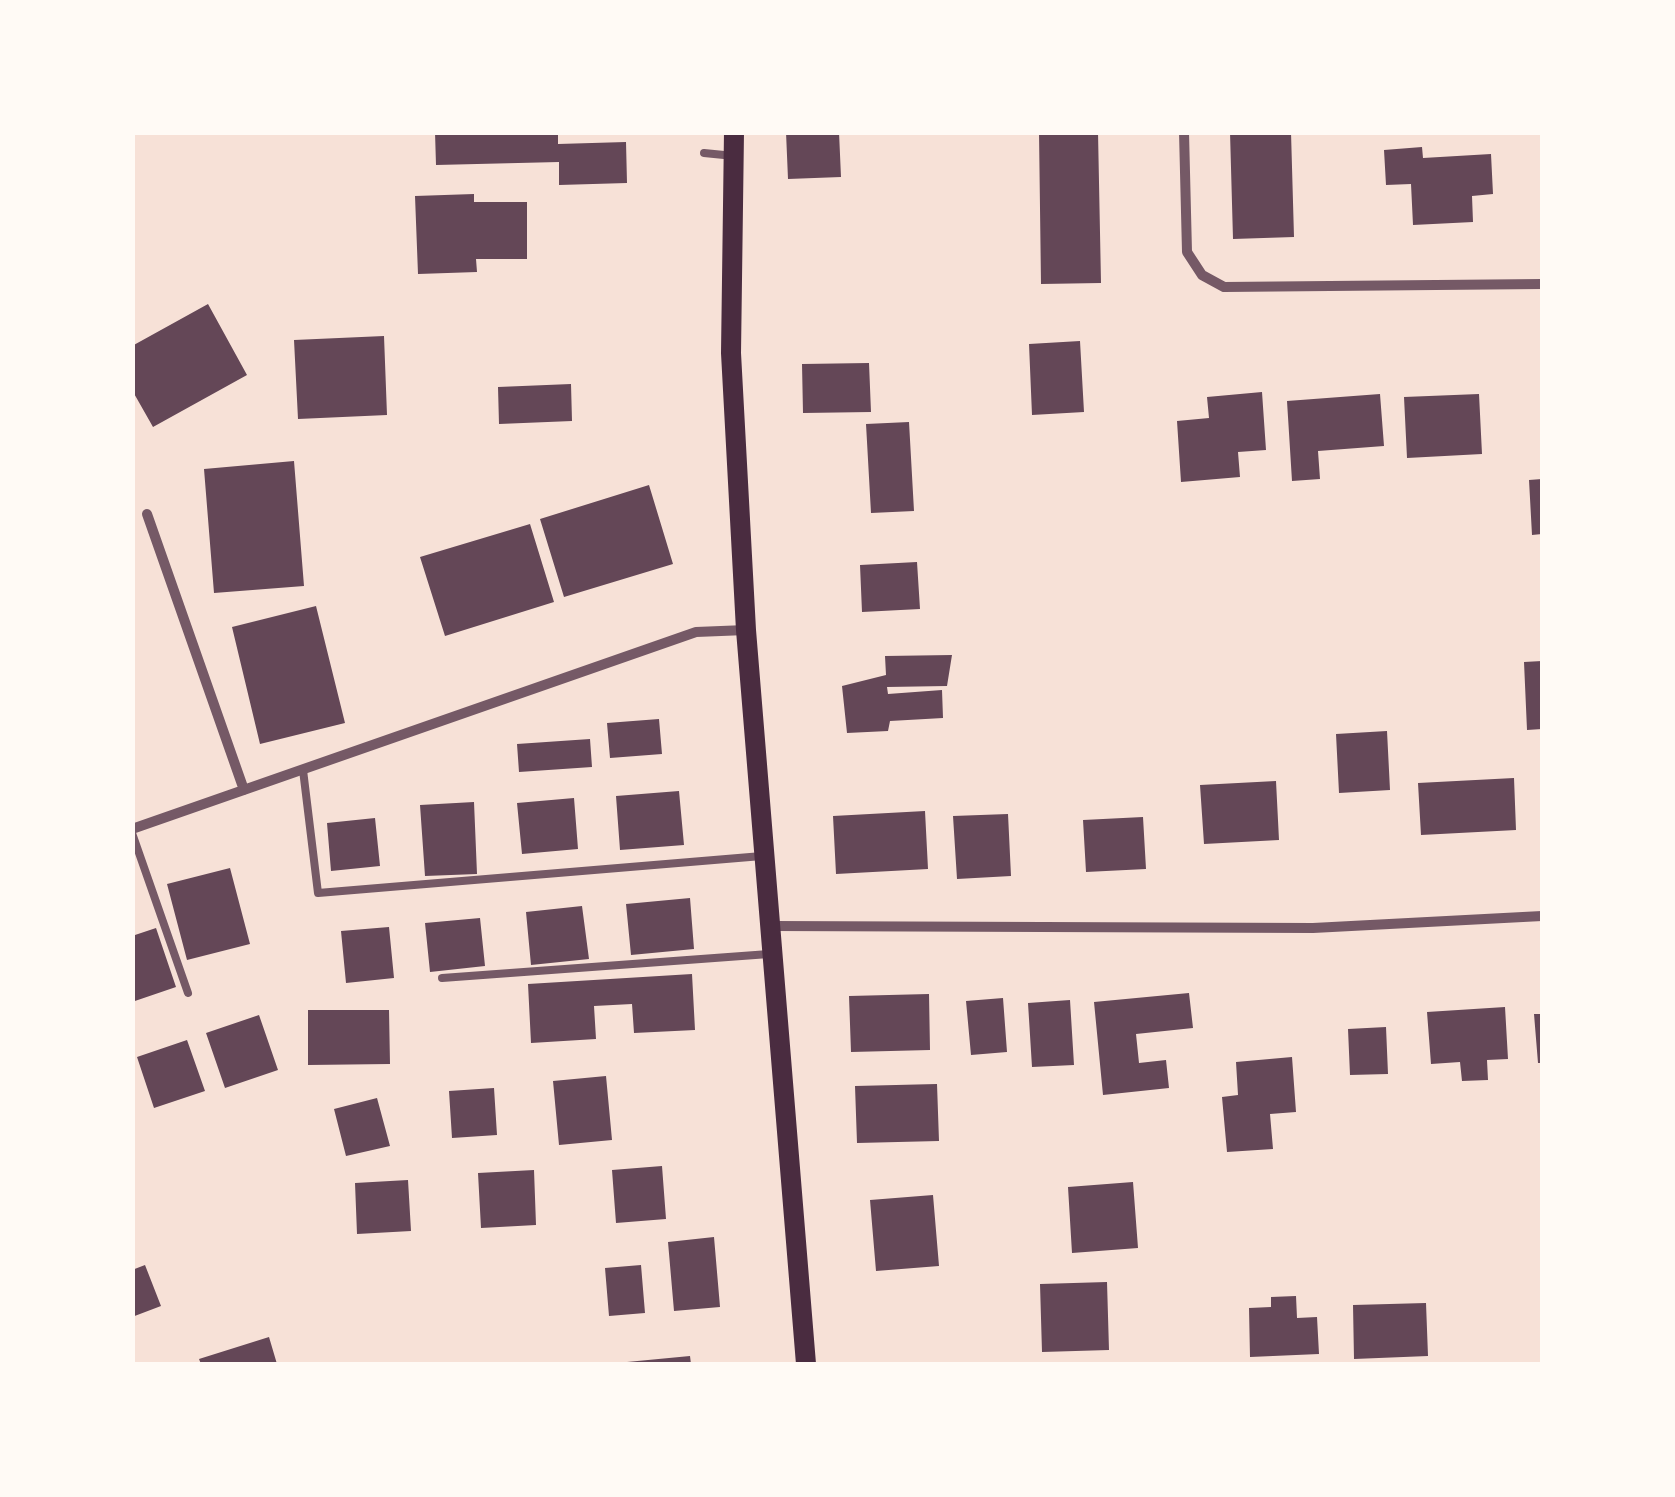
<!DOCTYPE html>
<html>
<head>
<meta charset="utf-8">
<style>
	body { margin:0 }
	#map { position:relative; width:1675px; height:1497px; overflow:hidden; background:#f7e1d7; font-family:Lato,sans-serif }
	canvas { display:block }
	.frame { position:absolute; inset:0; border:135px solid #fffaf5; pointer-events:none }
</style>
</head>
<body>
<div id="map">
<canvas width="1675" height="1497"></canvas>
<div class="frame"></div>
</div>
<script>
const g = document.querySelector('canvas').getContext('2d');
g.lineJoin = 'round';
function paint(path, color) {
  g.fillStyle = color;
  g.fill(path, 'evenodd');
}
function toPath(rows) {
  const path = new Path2D();
  for (const r of rows) {
    path.moveTo(r[0], r[1]);
    for (let i = 2; i < r.length; i += 2) path.lineTo(r[i], r[i + 1]);
  }
  return path;
}
function stroke(path, color, width, dash) {
  g.strokeStyle = color;
  g.lineWidth = width;
  g.lineCap = dash ? 'butt' : 'round';
  g.setLineDash(dash || []);
  g.stroke(path);
}
paint(toPath([
	[435,132,558,132,558,144,626,142,627,183,559,185,559,162,436,165],
	[786,132,839,132,841,177,788,179],
	[1039,132,1098,132,1101,283,1041,284],
	[1230,132,1291,132,1294,237,1233,239],
	[1422,147,1423,158,1491,154,1493,194,1472,196,1473,222,1413,225,1411,184,1386,185,1384,150],
	[474,194,474,202,527,202,527,259,476,259,477,272,418,274,415,196],
	[208,304,247,375,153,427,132,390,132,346],
	[384,336,387,415,298,419,294,340],
	[1080,341,1084,412,1032,415,1029,344],
	[869,363,871,412,803,413,802,364],
	[571,384,572,421,499,424,498,387],
	[1262,392,1266,450,1238,452,1240,477,1181,482,1177,421,1209,418,1207,397],
	[1380,394,1384,446,1318,451,1320,479,1292,481,1287,401],
	[1479,394,1482,454,1407,458,1404,397],
	[909,422,914,511,871,513,866,424],
	[294,461,304,586,214,593,204,469],
	[1542,479,1542,534,1532,535,1529,480],
	[649,485,673,564,564,597,540,519],
	[530,524,554,602,445,636,420,557],
	[917,562,920,609,862,612,860,565],
	[316,606,345,723,260,744,232,627],
	[952,655,947,686,887,687,888,694,942,690,943,718,890,721,888,731,847,733,842,686,886,675,885,656],
	[1542,661,1542,729,1527,730,1524,662],
	[659,719,662,754,610,758,607,723],
	[1387,731,1390,790,1339,793,1336,734],
	[590,739,592,767,519,772,517,744],
	[1514,778,1516,830,1421,835,1418,783],
	[1276,781,1279,840,1204,844,1200,785],
	[679,791,684,845,620,850,616,796],
	[574,798,578,849,522,854,517,803],
	[474,802,477,874,425,876,420,805],
	[925,811,928,869,836,874,833,816],
	[1008,814,1011,876,957,879,953,816],
	[1143,817,1146,869,1086,872,1083,820],
	[375,818,380,866,331,871,327,823],
	[230,868,250,944,187,960,167,884],
	[690,898,694,949,631,955,626,904],
	[582,906,589,959,531,965,526,912],
	[480,918,485,966,430,972,425,923],
	[389,927,394,978,346,983,341,931],
	[156,928,176,987,132,1002,132,936],
	[692,974,695,1030,634,1033,632,1004,594,1006,596,1039,531,1043,528,984],
	[1189,993,1193,1028,1136,1034,1139,1063,1166,1060,1169,1088,1103,1095,1094,1002],
	[929,994,930,1050,851,1052,849,996],
	[1003,998,1007,1052,971,1055,966,1001],
	[1070,1000,1074,1065,1032,1067,1028,1003],
	[1505,1007,1508,1059,1487,1060,1488,1080,1462,1081,1460,1062,1431,1064,1427,1012],
	[308,1010,389,1010,390,1064,308,1065],
	[1534,1014,1542,1014,1542,1063,1538,1063],
	[259,1015,278,1070,225,1088,206,1033],
	[1386,1027,1388,1074,1350,1075,1348,1029],
	[187,1040,205,1091,154,1108,137,1057],
	[1292,1057,1296,1112,1270,1114,1273,1149,1227,1152,1222,1097,1238,1095,1236,1062],
	[606,1076,612,1140,559,1145,553,1081],
	[937,1084,939,1141,857,1143,855,1086],
	[494,1088,497,1135,452,1138,449,1091],
	[377,1098,390,1146,346,1156,334,1109],
	[662,1166,666,1219,616,1223,612,1170],
	[534,1170,536,1225,481,1228,478,1173],
	[408,1180,411,1231,357,1234,355,1183],
	[1133,1182,1138,1248,1072,1253,1068,1187],
	[933,1195,939,1266,876,1271,870,1200],
	[714,1237,720,1307,674,1311,668,1242],
	[145,1265,161,1306,132,1317,132,1270],
	[641,1265,645,1313,609,1316,605,1268],
	[1107,1282,1109,1350,1042,1352,1040,1284],
	[1296,1296,1297,1318,1317,1317,1319,1354,1250,1357,1249,1308,1271,1307,1271,1297],
	[1426,1303,1428,1356,1354,1359,1353,1305],
	[269,1337,277,1364,201,1364,199,1359],
	[690,1356,691,1364,627,1364,627,1362]
]), '#644757');
stroke(toPath([
	[704,153,734,156],
	[303,770,318,893,762,856],
	[132,833,188,993],
	[442,978,769,954]
]), '#755966', 8);
stroke(toPath([
	[1184,132,1187,252,1202,275,1224,287,1542,284],
	[147,514,244,790],
	[132,829,696,632,746,630],
	[772,926,1313,928,1542,916]
]), '#755966', 10);
stroke(toPath([
	[734,132,731,353,746,630,806,1364]
]), '#4a2c40', 20);
</script>
</body>
</html>
